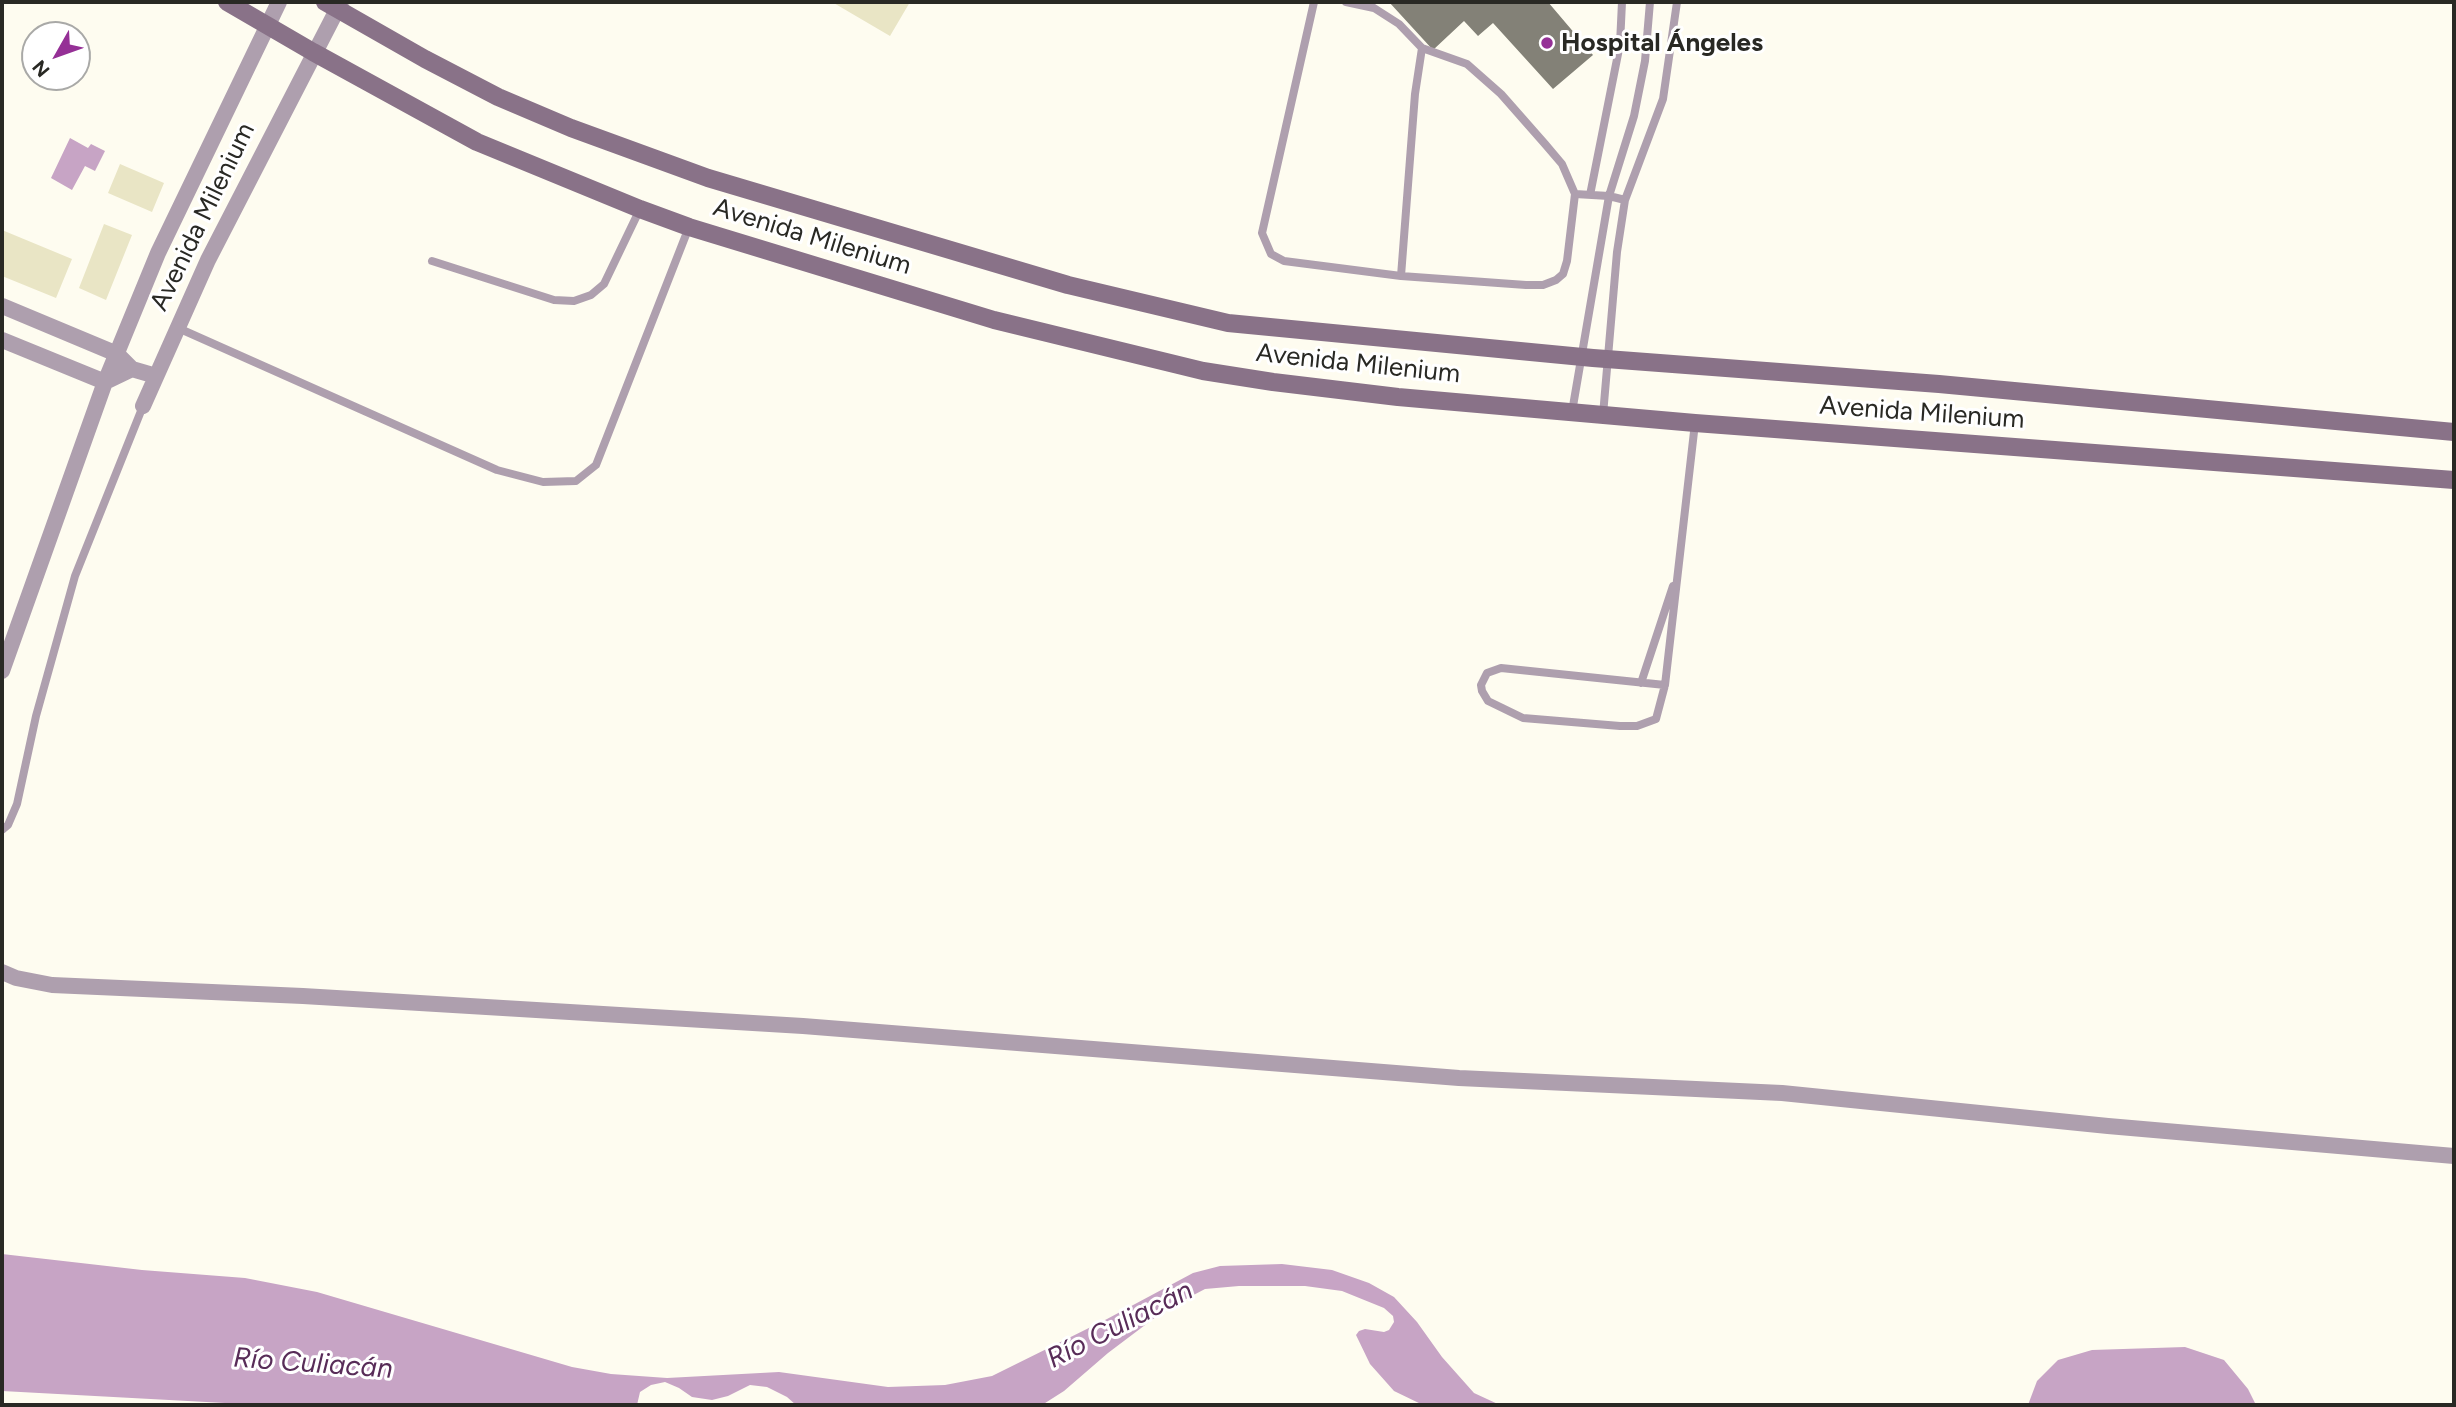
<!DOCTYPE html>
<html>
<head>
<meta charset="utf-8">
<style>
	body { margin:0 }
	#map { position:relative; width:2456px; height:1407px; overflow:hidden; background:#fefcf0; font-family:Figtree,sans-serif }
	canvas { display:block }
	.frame { position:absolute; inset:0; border:4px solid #292924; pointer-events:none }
	.north { position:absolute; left:21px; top:21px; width:70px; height:70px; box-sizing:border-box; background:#fff; border:2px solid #a9a9a7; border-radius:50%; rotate:230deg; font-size:19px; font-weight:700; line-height:28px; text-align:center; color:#292924 }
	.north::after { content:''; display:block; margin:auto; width:24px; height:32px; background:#953096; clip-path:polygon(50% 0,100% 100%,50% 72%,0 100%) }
</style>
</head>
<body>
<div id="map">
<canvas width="2456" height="1407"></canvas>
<div class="frame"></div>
<div class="north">N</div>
</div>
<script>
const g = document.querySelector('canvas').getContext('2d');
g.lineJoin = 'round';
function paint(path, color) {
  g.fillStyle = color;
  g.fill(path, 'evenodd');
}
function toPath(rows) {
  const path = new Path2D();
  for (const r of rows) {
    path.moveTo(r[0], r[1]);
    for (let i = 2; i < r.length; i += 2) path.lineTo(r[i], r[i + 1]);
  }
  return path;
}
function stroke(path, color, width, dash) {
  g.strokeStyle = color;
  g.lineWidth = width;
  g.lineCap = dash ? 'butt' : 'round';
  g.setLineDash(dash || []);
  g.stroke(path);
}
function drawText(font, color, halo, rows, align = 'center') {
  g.font = font + ' Figtree,sans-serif';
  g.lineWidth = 6;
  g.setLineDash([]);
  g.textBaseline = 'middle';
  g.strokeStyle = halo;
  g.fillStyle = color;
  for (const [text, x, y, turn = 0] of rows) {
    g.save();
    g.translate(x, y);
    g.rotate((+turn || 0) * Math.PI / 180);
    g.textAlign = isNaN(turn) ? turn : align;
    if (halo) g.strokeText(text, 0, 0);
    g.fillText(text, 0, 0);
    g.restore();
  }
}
paint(toPath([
	[832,2,910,2,890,36],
	[120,164,164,183,152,212,108,193],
	[104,224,132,235,106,300,79,288],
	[2,230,72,259,56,298,2,276]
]), '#e9e5c5');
paint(toPath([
	[70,138,88,148,91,144,105,151,95,171,85,166,72,190,51,178],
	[2,1254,142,1270,245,1278,317,1292,572,1367,611,1374,667,1378,779,1372,888,1387,945,1385,992,1376,1107,1319,1193,1273,1220,1266,1282,1264,1332,1270,1369,1283,1394,1297,1417,1322,1442,1357,1474,1393,1500,1405,1423,1405,1394,1391,1370,1364,1356,1335,1359,1331,1365,1329,1384,1332,1389,1330,1394,1322,1393,1316,1384,1308,1342,1291,1305,1286,1239,1286,1205,1289,1165,1310,1108,1353,1064,1391,1042,1405,796,1405,787,1397,767,1387,750,1385,728,1396,712,1400,692,1397,679,1388,665,1382,651,1385,640,1392,637,1405,262,1405,2,1391],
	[2185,1347,2224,1360,2248,1389,2256,1405,2028,1405,2037,1381,2058,1360,2092,1350]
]), '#c7a4c5');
paint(toPath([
	[1389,2,1548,2,1593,55,1553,89,1493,23,1478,36,1464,21,1433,50]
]), '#838177');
stroke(toPath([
	[1314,2,1262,233,1271,254,1284,261,1401,276,1415,94,1422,48],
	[1346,2,1374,8,1399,24,1422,48,1467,64,1501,94,1545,144,1562,164,1575,194,1567,261,1563,274,1556,280,1543,285,1526,285,1401,276],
	[1575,194,1609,196,1625,200],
	[1590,195,1620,44,1622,2],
	[432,261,554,300,574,301,591,295,604,284,640,209],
	[178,328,497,470,543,482,576,481,596,465,689,227],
	[1572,412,1609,196,1634,116,1645,61,1650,2],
	[1603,415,1617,252,1625,200,1663,99,1677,2],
	[1641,683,1673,586],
	[1665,685,1501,668,1487,673,1481,685,1482,691,1488,701,1523,718,1620,726,1637,726,1656,719,1665,685,1695,423],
	[2,830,8,825,17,804,36,716,75,576,143,406]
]), '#ae9fae', 8);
stroke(toPath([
	[2,306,117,354,132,369,156,376],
	[2,340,105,382,132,369],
	[143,406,208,260,341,2],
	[2,671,105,382,158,253,279,2],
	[2,972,16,978,52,985,303,996,803,1026,1459,1078,1782,1093,2108,1126,2454,1156]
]), '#ae9fae', 16);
stroke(toPath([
	[227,2,313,52,477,142,640,209,689,227,994,320,1203,371,1273,382,1398,397,1695,423,2454,480],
	[325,2,425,59,498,97,571,128,708,178,1068,285,1228,323,1593,358,1939,384,2454,432]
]), '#897288', 18);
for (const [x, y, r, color] of [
	[1547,43,7,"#953096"]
]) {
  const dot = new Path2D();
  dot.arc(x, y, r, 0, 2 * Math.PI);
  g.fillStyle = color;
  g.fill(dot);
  stroke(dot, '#fff', 2.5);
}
drawText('bold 26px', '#292924', '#fff', [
	["Hospital Ángeles",1561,43]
], 'left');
drawText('26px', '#292924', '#fff', [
	["Avenida Milenium",203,217,-64],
	["Avenida Milenium",812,237,17],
	["Avenida Milenium",1358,364,6],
	["Avenida Milenium",1922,413,4]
]);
drawText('italic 28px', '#582c58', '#fff', [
	["Río Culiacán",1120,1325,-27],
	["Río Culiacán",313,1364,4]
]);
</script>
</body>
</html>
